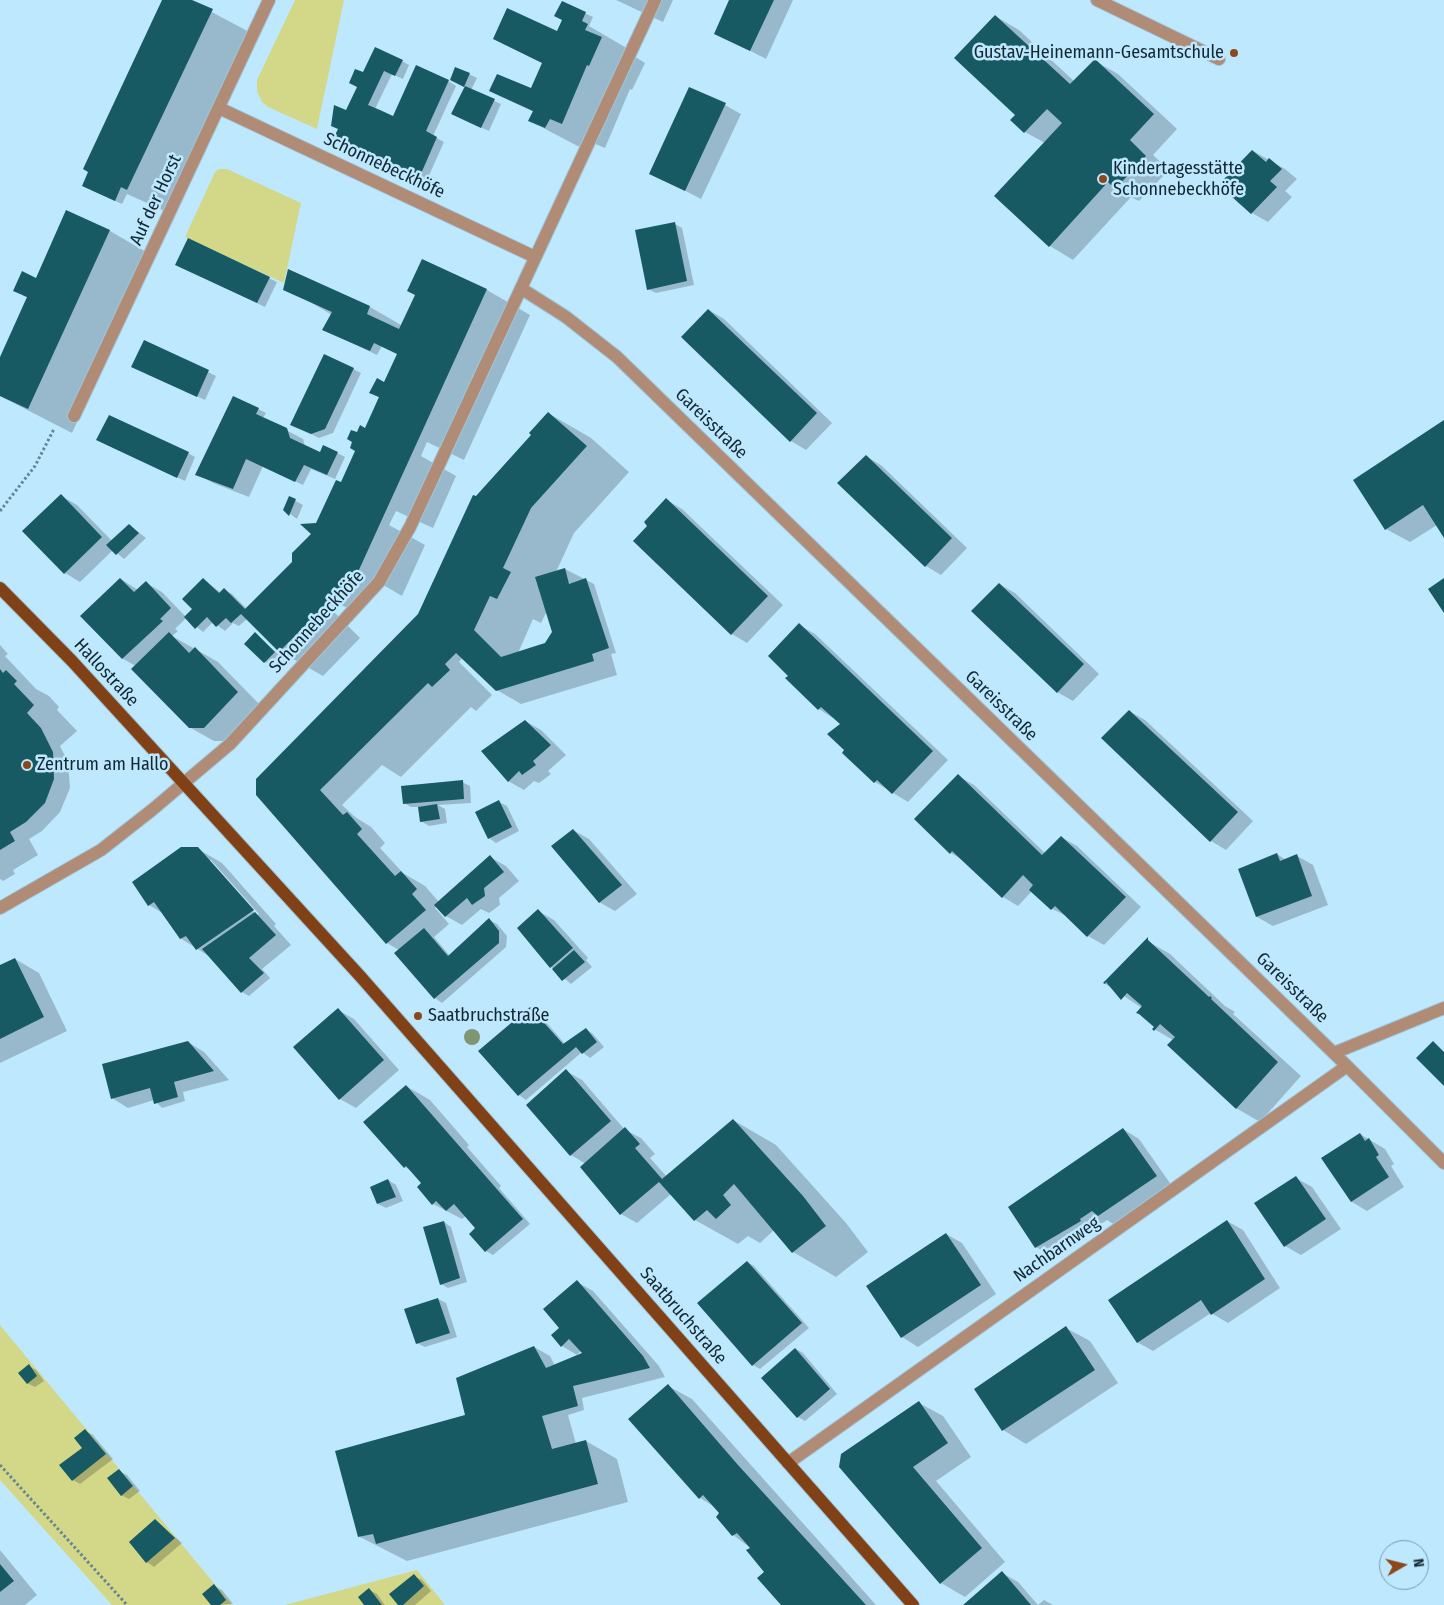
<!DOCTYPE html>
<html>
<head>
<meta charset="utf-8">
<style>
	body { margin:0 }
	#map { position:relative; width:1444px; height:1605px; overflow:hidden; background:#bee8fe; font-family:"Fira Sans Condensed",sans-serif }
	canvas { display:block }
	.north { position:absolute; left:1379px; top:1540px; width:50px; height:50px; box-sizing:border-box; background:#bee8fe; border:1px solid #799bac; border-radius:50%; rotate:82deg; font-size:14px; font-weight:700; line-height:20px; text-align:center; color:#122731 }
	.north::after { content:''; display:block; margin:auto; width:18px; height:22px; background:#8c481b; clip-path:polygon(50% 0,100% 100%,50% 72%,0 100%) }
</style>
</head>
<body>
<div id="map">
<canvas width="1444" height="1605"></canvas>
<div class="north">N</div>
</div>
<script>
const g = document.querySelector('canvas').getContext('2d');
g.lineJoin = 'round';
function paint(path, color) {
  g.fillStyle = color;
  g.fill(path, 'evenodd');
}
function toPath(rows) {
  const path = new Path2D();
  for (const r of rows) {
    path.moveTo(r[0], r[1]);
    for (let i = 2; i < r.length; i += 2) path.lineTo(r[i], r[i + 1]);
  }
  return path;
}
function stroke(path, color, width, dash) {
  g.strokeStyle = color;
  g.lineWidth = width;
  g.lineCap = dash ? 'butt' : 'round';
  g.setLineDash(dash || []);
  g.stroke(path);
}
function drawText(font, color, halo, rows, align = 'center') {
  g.font = font + ' "Fira Sans Condensed",sans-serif';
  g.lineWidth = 5;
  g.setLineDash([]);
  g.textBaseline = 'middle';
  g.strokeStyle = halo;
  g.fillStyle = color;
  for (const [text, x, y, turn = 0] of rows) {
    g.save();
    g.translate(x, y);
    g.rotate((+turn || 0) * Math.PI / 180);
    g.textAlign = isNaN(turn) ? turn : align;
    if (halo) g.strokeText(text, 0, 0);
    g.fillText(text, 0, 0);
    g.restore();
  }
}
paint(toPath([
	[295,0,344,0,317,129,268,107,262,102,257,91,257,80],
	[219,169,227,169,301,203,284,283,185,237,215,172],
	[0,1325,232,1605,112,1605,0,1480],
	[417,1570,445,1605,285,1605]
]), '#d3d788');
paint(toPath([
	[163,0,189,0,255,35,171,214,127,194,122,204,91,190],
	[616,0,673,0,663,22],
	[731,0,793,0,766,59,716,33],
	[563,3,593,17,589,26,630,50,629,53,645,63,632,90,630,89,605,148,593,143,589,152,530,121,534,112,498,95,531,90,564,20],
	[995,16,1019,30,1075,82,1095,61,1118,74,1177,129,1153,155,1169,170,1139,201,1131,197,1073,260,1050,246,1045,143,1025,132,1012,120,1017,114],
	[402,61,409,65,403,79,392,74,375,109,399,120,448,81,456,86,433,136,444,142,427,180,409,171,406,174,379,161,336,136,364,74],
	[456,68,477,78,471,90,501,104,489,131,460,118,465,87,459,84],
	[725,105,741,114,701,199,651,173],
	[1253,151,1285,169,1297,179,1285,191,1292,197,1268,222,1252,213,1233,196,1239,190],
	[66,212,110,231,153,256,72,433,0,396,0,359,28,298,22,295,36,279],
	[675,224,682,228,694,285,656,293,648,289],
	[189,240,277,282,265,307,184,268],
	[423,261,487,290,530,315,464,460,427,442,421,456,456,476,433,528,396,511,389,525,425,545,402,596,375,580,347,608,334,601,337,605,332,610,360,638,323,676,279,651,247,619,239,626,233,623,225,631,213,622,203,632,186,618,175,629,178,631,172,636,218,662,261,706,228,741,214,741,189,727,136,666,123,659,82,616,121,579,138,590,146,583,162,592,186,617,194,609,203,579,221,593,225,590,232,594,247,609,292,564,317,525,350,488,358,433,371,432,380,398,371,393,385,383,399,354,382,346,377,355,331,333,332,315,307,300,347,299,370,307,401,325,417,295],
	[709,310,724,319,832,423,806,450,791,441,683,337],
	[144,341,216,376,205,400,140,370],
	[353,369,361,373,333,433,319,438,299,428],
	[258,409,266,413,263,418,303,439,305,446,320,454,337,453,345,457,335,479,311,469,303,485,263,466,249,497,213,483,197,474],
	[548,413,591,438,629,472,574,533,556,572,565,569,594,584,616,653,611,654,617,675,521,704,497,690,463,657,459,662,492,695,476,711,471,707,401,777,382,765,342,805,355,817,371,827,385,843,380,848,403,873,425,886,439,902,490,857,506,866,519,881,499,898,500,905,489,913,481,909,462,925,446,916,437,906,435,908,449,924,434,937,450,956,489,920,497,924,507,936,506,947,442,1003,435,998,399,950,387,943,257,794,419,614,477,498,533,435],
	[547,611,554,632,546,644,518,653,533,619,541,623],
	[1444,422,1444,535,1437,525,1410,542,1386,529],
	[105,444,188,453,195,457,185,481],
	[866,456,882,466,967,548,941,575,926,566],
	[61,496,77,505,112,541,129,525,146,538,124,559,113,550,80,582,65,573],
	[290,498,303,505,297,519,285,510],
	[667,500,682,509,783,605,747,643,732,634,649,526],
	[999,584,1015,593,1099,674,1073,701,1057,692],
	[799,625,815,634,948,760,908,802,875,782,846,750,842,724,819,709,790,676],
	[255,634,281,657,272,666,265,662],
	[0,645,8,654,5,656,36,689,49,696,59,707,57,710,77,731,60,746,68,762,70,788,60,812,42,831,29,839,38,855,13,870,15,874,3,881,0,879],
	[1129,711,1145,720,1253,821,1226,850,1211,841],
	[525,721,541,730,566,755,548,771,551,774,539,783,534,781,524,790,508,781],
	[958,776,974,785,1046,854,1061,837,1077,846,1141,907,1104,945,1088,936,1069,917,1052,909,1032,891,1018,906,1003,897,966,862,951,853,916,819],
	[462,782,470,786,471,803,438,805,445,809,447,823,429,826,421,821,419,807,411,807,404,803],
	[499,802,507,806,519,831,496,843,489,838],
	[573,830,589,839,637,894,615,911,599,902],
	[198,849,222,863,276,924,274,926,291,945,262,969,270,978,249,996,242,992,212,958,180,938,164,914,149,905],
	[208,860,211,860,259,914,257,916],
	[1277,854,1286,860,1297,856,1313,865,1328,905,1273,926,1257,917],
	[538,911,554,920,588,958,586,960,592,967,571,984,551,967],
	[1146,940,1170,954,1225,1006,1235,1012,1233,1014,1301,1076,1260,1122,1236,1108,1173,1040,1154,1029,1155,1027,1142,1008,1104,983],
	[15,959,39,973,67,1031,0,1063,0,967],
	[530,1009,538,1013,565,1044,586,1029,593,1034,604,1047,590,1058,582,1052,526,1100,519,1095],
	[338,1010,354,1019,399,1070,356,1108,340,1099],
	[188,1042,204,1052,229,1080,183,1092,185,1101,162,1108,154,1100,128,1108,112,1098],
	[566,1071,582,1080,625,1130,641,1138,655,1154,650,1158,667,1177,733,1120,776,1145,846,1223,868,1252,836,1277,793,1252,774,1230,760,1243,748,1236,738,1244,695,1220,671,1194,637,1223,621,1214,581,1168,586,1164,571,1155,527,1105],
	[406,1086,430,1100,469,1145,467,1147,501,1186,499,1188,530,1224,493,1255,486,1251,477,1228,466,1216,462,1219,433,1204,423,1184,413,1172,405,1167],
	[1123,1129,1139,1139,1172,1186,1115,1225,1107,1220,1095,1228,1096,1230,1052,1256,1036,1247],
	[1360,1134,1385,1149,1394,1164,1391,1166,1404,1187,1367,1211,1352,1202],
	[1296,1178,1312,1187,1341,1229,1301,1255,1285,1246],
	[388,1180,396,1185,403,1201,386,1208,378,1204,372,1187],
	[1227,1221,1243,1230,1280,1288,1228,1323,1211,1313,1153,1351,1137,1342],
	[444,1222,451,1227,467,1282,448,1288,441,1284],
	[946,1234,962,1243,996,1294,918,1347,902,1337],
	[747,1262,754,1266,809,1328,760,1369,753,1365],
	[577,1282,593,1291,659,1366,665,1377,582,1398,584,1410,568,1415,576,1444,586,1441,617,1459,628,1502,407,1561,360,1537,467,1416,534,1347,550,1356,555,1366,584,1354,581,1351,577,1355,562,1346,560,1328],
	[438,1299,446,1303,457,1337,425,1347,417,1343],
	[1066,1328,1090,1341,1118,1383,1026,1444,1003,1430],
	[796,1349,803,1353,837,1394,805,1421,798,1417],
	[29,1366,36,1370,44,1381,35,1387,27,1383],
	[668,1386,692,1399,876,1605,782,1605,752,1549,733,1535,718,1517,721,1513,715,1507,700,1498,630,1419],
	[919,1403,943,1416,971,1457,936,1481,1005,1562,965,1597,941,1583,840,1466],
	[86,1431,93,1435,113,1459,80,1484,73,1480,84,1448],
	[119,1471,127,1475,140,1491,129,1499,121,1495],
	[156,1521,182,1543,154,1567,147,1562,131,1542],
	[0,1550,37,1595,25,1605,0,1605],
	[1002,1573,1018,1582,1038,1605,965,1605],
	[414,1576,422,1580,431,1591,415,1605,400,1605],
	[214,1586,222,1590,233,1604,213,1605],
	[369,1590,377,1594,385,1605,366,1605],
	[1044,1600,1053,1605,1038,1605]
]), '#0003');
paint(toPath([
	[162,0,192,0,213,9,127,190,121,187,115,201,82,186,88,172,83,169],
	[729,0,774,0,750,51,714,34],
	[562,1,586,12,582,21,588,24,585,30,602,37,589,66,587,65,562,124,550,119,545,128,528,121,533,111,489,91,497,74,531,88,542,63,493,39,507,8,557,31,562,20,554,16],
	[995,15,1070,84,1095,59,1154,114,1130,140,1146,156,1115,189,1108,182,1049,247,994,196,1062,123,1047,109,1024,133,1010,120,1015,115,954,58],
	[375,47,403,60,395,76,384,71,368,105,380,110,393,116,416,65,449,80,426,131,437,137,420,176,334,137,338,129,331,126,334,105,346,110,357,87,349,83,355,69,363,72],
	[455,67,470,73,464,87,450,80],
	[465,86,495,99,481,128,451,114],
	[689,87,726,103,685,191,649,174],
	[1252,150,1266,162,1269,158,1282,169,1270,181,1277,187,1251,214,1231,196,1237,190,1224,179],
	[66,210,110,230,28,409,0,396,0,357,27,297,13,291,22,271,36,278],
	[675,222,687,281,647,290,635,230],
	[188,238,270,277,257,303,175,265],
	[422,259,487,289,358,572,279,652,241,614,231,623,226,618,216,627,207,617,195,629,184,617,192,609,182,599,203,578,219,593,224,588,245,609,292,562,292,553,311,534,300,524,316,523,336,480,341,482,355,451,350,448,352,442,347,439,351,430,357,432,360,425,365,428,379,397,369,393,377,378,384,382,397,354,374,343,370,351,322,330,332,312,283,290,288,269,370,306,367,314,399,329,415,295,407,291],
	[708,309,817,413,790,442,681,337],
	[144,340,209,370,197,397,131,367],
	[324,354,354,368,325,429,311,434,290,425],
	[233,396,259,408,256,414,287,428,290,438,320,452,323,445,338,452,327,475,304,465,295,482,246,459,233,489,195,475],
	[548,412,587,446,531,508,503,568,511,572,497,599,490,596,474,630,501,657,545,643,552,632,535,577,565,568,569,584,586,578,609,648,592,654,594,661,496,691,456,653,445,664,450,670,432,687,428,683,320,790,343,815,347,812,362,829,357,834,395,876,401,871,417,889,412,894,426,910,386,944,256,795,256,779,418,614,473,495,476,496,531,435,529,433],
	[109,415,189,452,177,478,96,440],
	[1444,420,1444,538,1423,505,1385,530,1353,480],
	[866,455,952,538,925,567,837,483],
	[61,494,102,537,64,574,22,531],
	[289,496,296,499,289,516,283,510],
	[666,498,768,596,731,635,633,541,647,526,644,522],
	[129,524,139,533,116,555,106,545],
	[120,578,134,592,146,581,171,608,160,619,163,621,122,659,80,616],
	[1444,578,1444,613,1428,589],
	[999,583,1084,664,1057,693,971,611],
	[799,623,933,751,892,794,877,780,874,783,842,753,844,750,827,734,840,724,821,707,818,710,785,678,788,676,768,656],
	[169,632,189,653,195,647,238,692,204,728,189,728,131,669],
	[255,632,275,652,264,663,244,644],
	[0,669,3,673,6,670,17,681,14,684,34,705,27,713,41,728,53,752,54,779,45,803,26,822,10,832,15,841,0,850],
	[1129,710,1238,812,1210,842,1101,738],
	[525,720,551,745,533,761,536,765,522,775,519,771,508,782,481,751],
	[958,774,1042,855,1061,836,1126,897,1087,937,1055,906,1051,910,1029,890,1033,885,1023,875,1002,898,952,851,950,854,914,819],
	[463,780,464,799,403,804,401,786],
	[499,800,512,827,488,839,475,812],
	[437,804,440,819,420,822,418,807],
	[573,829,622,885,599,903,551,846],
	[181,847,198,847,254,910,196,950,186,936,180,939,154,902,148,906,132,882],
	[1277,853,1280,861,1297,854,1312,896,1256,917,1238,869],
	[490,855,504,872,484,888,485,896,472,905,467,898,445,917,434,905],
	[538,909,573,948,550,968,517,928],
	[255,912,276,935,249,958,264,973,241,993,202,949],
	[489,918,499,931,499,943,434,999,394,953,424,928,448,956],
	[1148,937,1148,940,1209,997,1210,996,1212,998,1211,999,1278,1062,1236,1109,1167,1045,1175,1037,1160,1024,1154,1031,1152,1029,1154,1027,1139,1014,1136,1013,1142,1006,1127,993,1121,1000,1106,982,1105,984,1103,983],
	[574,950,585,962,562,981,552,969],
	[15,958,44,1017,0,1039,0,965],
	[530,1007,563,1044,586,1028,597,1042,582,1054,576,1047,518,1096,478,1051],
	[338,1008,384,1060,339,1100,293,1047],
	[188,1041,214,1071,174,1082,178,1097,154,1104,150,1088,111,1099,102,1064],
	[1433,1041,1444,1052,1444,1086,1416,1058],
	[566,1069,611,1121,570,1156,526,1105],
	[406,1085,523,1219,485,1252,469,1234,475,1228,454,1204,446,1211,436,1201,432,1205,417,1187,421,1183,406,1166,404,1168,363,1122],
	[733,1119,803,1196,826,1226,792,1253,734,1184,723,1195,731,1205,716,1219,707,1210,694,1221,659,1182,620,1215,580,1167,625,1127,640,1144,635,1148,662,1179],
	[1123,1128,1157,1176,1098,1216,1092,1211,1080,1219,1081,1221,1035,1248,1008,1207],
	[1360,1133,1365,1141,1369,1138,1379,1155,1376,1157,1389,1177,1351,1202,1321,1158],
	[1296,1176,1326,1219,1284,1247,1254,1203],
	[388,1179,396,1197,377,1204,370,1187],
	[1227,1220,1265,1279,1211,1315,1201,1300,1137,1343,1108,1300],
	[444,1221,460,1278,440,1285,423,1227],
	[946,1233,981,1285,901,1338,866,1286],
	[747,1261,802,1323,752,1366,697,1303],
	[577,1280,643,1356,650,1368,573,1386,578,1406,542,1416,552,1449,586,1440,598,1484,376,1544,373,1534,358,1537,335,1451,465,1415,456,1378,534,1346,546,1368,582,1353,569,1339,561,1347,551,1335,559,1328,543,1309],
	[438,1298,450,1333,416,1344,404,1309],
	[1066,1326,1095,1370,1002,1431,974,1389],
	[795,1348,830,1389,797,1418,761,1378],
	[29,1364,37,1376,27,1384,18,1373],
	[668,1384,738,1465,866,1605,781,1605,757,1578,764,1572,746,1550,750,1548,737,1533,732,1536,716,1517,719,1513,703,1495,699,1499,628,1419],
	[919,1401,948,1443,913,1467,982,1548,940,1584,839,1467,841,1454],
	[85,1429,106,1454,72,1481,59,1465,82,1448,74,1438],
	[119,1469,133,1486,121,1496,107,1478],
	[155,1519,175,1538,146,1563,129,1542],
	[0,1564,14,1581,0,1592],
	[1002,1571,1031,1605,963,1605],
	[414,1574,424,1586,403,1605,398,1605,389,1594],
	[214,1584,226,1600,220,1605,211,1605,202,1594],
	[369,1588,382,1605,364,1605,358,1597]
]), '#175a64');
const minor = toPath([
	[1097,0,1219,59],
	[219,108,535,257],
	[522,289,566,317,617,357,1347,1066,1444,1163],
	[74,416,269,0],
	[0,908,101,850,152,810,230,744,379,582,410,527,655,0],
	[1334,1053,1444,1008],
	[788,1463,1347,1066]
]);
const major = toPath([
	[0,588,72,661,360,976,913,1605]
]);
stroke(minor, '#9fc5d9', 14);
stroke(major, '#9fc5d9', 14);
stroke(toPath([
	[0,511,35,466,54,429],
	[0,1465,127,1605]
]), '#658494', 3, [2.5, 2.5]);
stroke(minor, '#b08b76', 12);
stroke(major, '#814116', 12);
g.fillStyle = '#829573';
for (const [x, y] of [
	[472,1037]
]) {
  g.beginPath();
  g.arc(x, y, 8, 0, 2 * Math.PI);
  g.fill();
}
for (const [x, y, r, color] of [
	[1234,53,5,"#8c481b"],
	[1103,179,5,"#8c481b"],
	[27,765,5,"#8c481b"],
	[418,1016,5,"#8c481b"]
]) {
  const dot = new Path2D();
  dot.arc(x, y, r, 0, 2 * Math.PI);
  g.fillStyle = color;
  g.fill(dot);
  stroke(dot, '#bee8fe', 2);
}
drawText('18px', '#122731', '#bee8fe', [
	["Gustav-Heinemann-Gesamtschule",1224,53,"right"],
	["Kindertagesstätte",1113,169],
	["Schonnebeckhöfe",1113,190],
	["Zentrum am Hallo",37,765],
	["Saatbruchstraße",428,1016]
], 'left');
drawText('18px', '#122731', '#bee8fe', [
	["Schonnebeckhöfe",384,166,25],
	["Auf der Horst",156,200,-65],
	["Gareisstraße",711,424,44],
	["Schonnebeckhöfe",317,622,-48],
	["Hallostraße",106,673,47],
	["Gareisstraße",1001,706,44],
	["Gareisstraße",1292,988,44],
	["Nachbarnweg",1057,1250,-35],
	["Saatbruchstraße",683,1316,49]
]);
</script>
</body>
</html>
